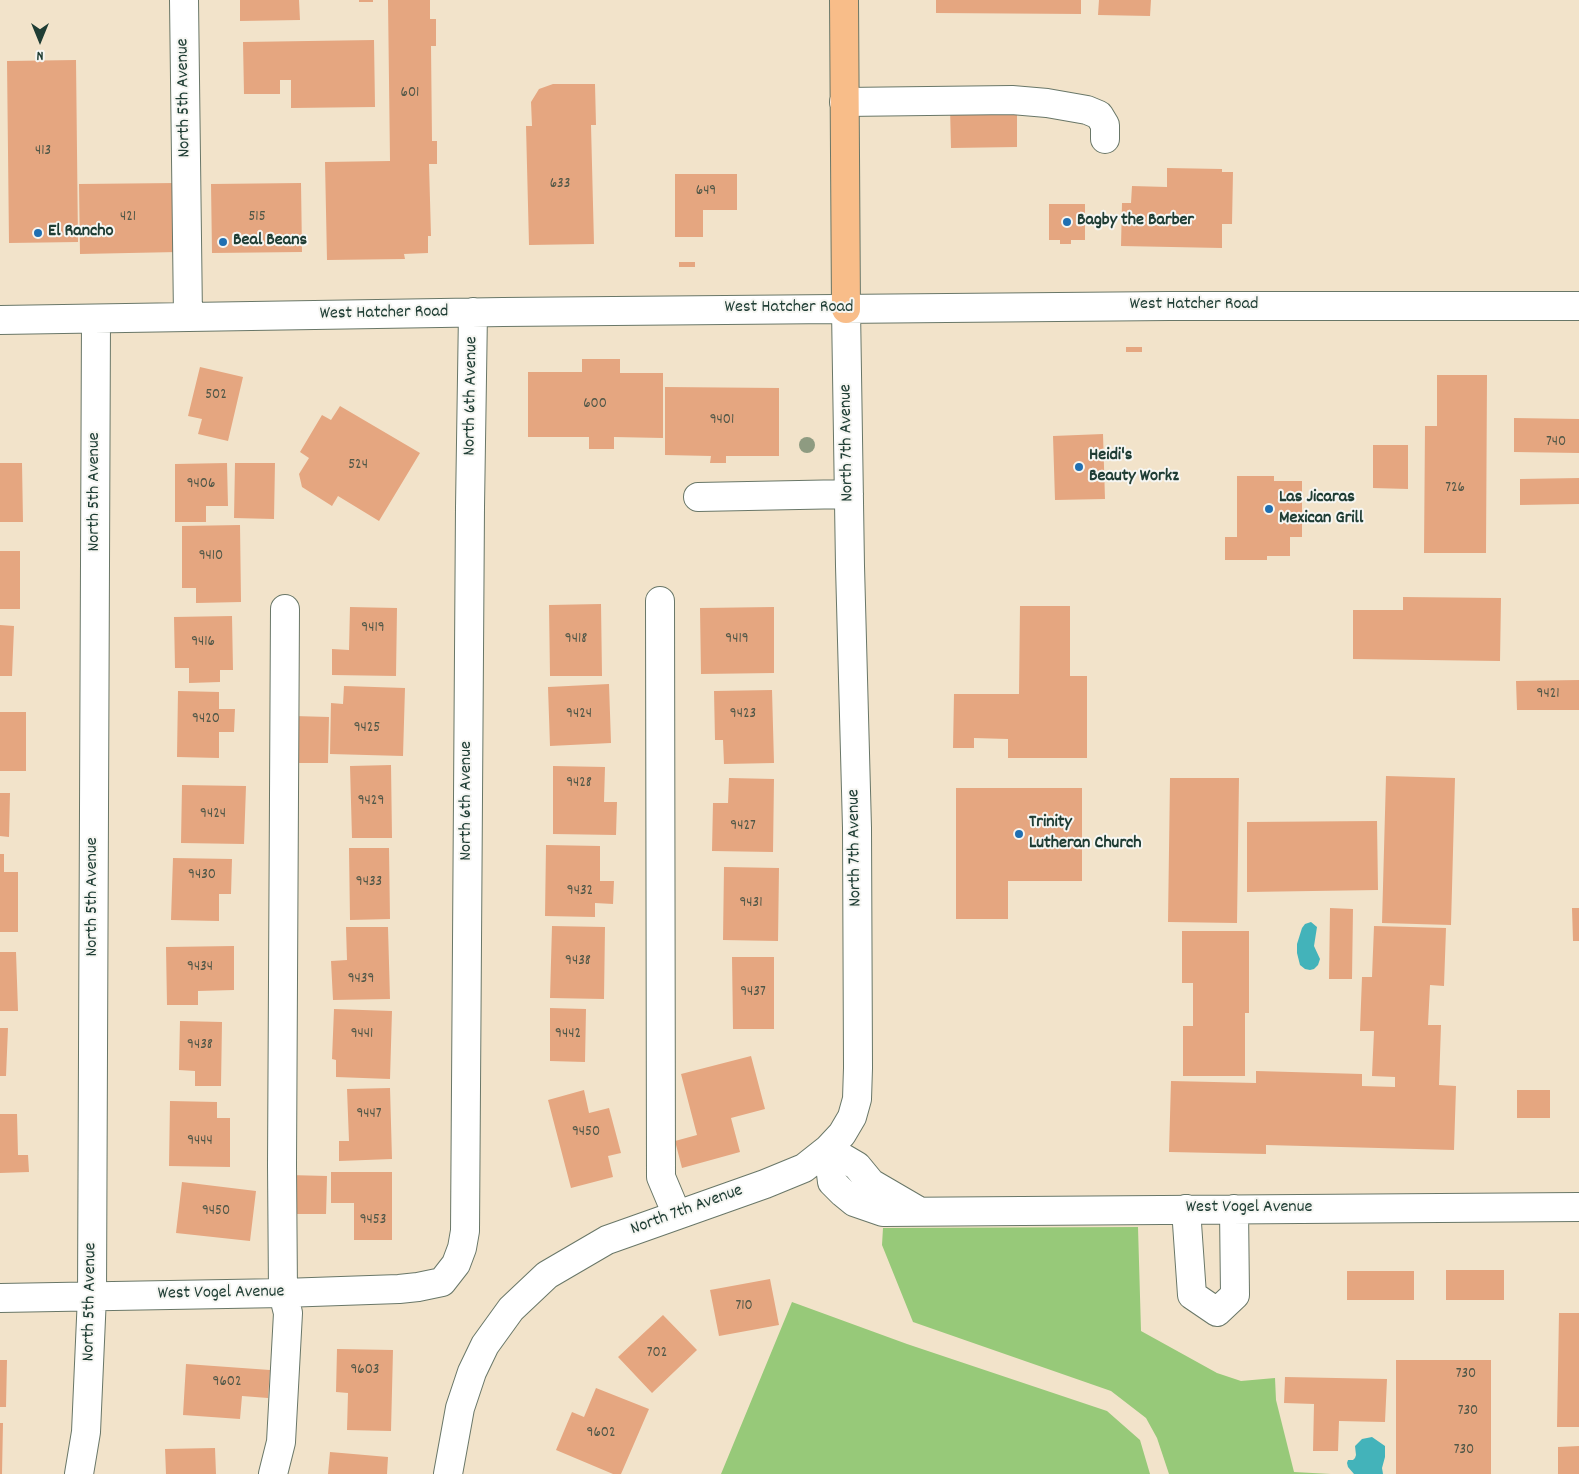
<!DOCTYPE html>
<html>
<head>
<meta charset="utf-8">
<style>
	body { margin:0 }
	#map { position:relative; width:1579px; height:1474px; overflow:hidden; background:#f2e3ca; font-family:Dekko,sans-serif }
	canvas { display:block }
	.north { position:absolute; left:15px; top:15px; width:50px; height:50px; -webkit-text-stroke:4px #f6f6f2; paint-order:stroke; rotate:180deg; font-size:14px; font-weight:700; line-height:20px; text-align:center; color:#1f3d34 }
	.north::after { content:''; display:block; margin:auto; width:18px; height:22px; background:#1f3d34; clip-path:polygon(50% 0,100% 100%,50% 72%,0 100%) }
</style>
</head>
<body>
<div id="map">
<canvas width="1579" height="1474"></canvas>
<div class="north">N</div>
</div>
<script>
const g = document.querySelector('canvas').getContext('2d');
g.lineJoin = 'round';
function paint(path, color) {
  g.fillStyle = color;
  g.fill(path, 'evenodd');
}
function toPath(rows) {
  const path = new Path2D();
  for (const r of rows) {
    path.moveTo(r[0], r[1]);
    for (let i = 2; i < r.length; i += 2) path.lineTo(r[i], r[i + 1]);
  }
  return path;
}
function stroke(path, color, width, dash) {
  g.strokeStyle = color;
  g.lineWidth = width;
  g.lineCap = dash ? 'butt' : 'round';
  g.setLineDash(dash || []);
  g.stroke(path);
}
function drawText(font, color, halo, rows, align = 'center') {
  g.font = font + ' Dekko,sans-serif';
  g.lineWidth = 4;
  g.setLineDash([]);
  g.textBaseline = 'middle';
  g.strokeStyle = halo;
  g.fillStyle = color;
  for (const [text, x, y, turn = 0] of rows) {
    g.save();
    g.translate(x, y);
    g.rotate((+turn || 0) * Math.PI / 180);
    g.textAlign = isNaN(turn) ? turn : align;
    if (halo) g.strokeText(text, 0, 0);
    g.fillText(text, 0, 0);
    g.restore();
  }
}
paint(toPath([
	[1138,1227,1141,1331,1217,1373,1241,1381,1275,1378,1276,1400,1294,1472,1331,1474,1169,1474,1157,1438,1146,1418,1111,1391,913,1322,882,1245,883,1228],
	[792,1302,907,1344,1107,1411,1140,1440,1150,1474,721,1474]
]), '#97c979');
paint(toPath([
	[1311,922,1317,927,1314,946,1320,959,1318,965,1314,969,1310,970,1305,969,1300,965,1297,953,1297,944,1302,928,1305,924],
	[1372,1437,1385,1446,1385,1457,1382,1468,1383,1474,1354,1474,1348,1467,1347,1463,1348,1460,1353,1460,1355,1458,1356,1455,1355,1446,1362,1439]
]), '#43b3ba');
paint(toPath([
	[240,0,299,0,300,20,240,21],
	[359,0,373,0,373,2,359,2],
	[388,0,430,0,430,19,436,19,436,46,431,46,432,141,437,141,437,164,429,164,431,236,428,236,428,253,404,254,405,259,327,260,325,162,390,161],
	[936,0,1081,0,1081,14,936,13],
	[1099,0,1151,0,1150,16,1098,15],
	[374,40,375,107,291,108,291,80,280,80,280,94,244,94,243,42],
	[76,60,78,242,9,243,7,61],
	[553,84,595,84,596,125,591,125,594,244,529,245,526,126,532,126,531,102,539,89],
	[1017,106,1017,147,951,148,950,107],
	[1167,168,1222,169,1222,172,1233,172,1232,224,1222,224,1222,248,1121,246,1122,203,1131,203,1132,186,1167,187],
	[675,174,737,174,737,210,703,210,703,237,675,237],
	[176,183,178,252,80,254,79,184],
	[301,183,302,252,212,253,211,184],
	[1049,204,1085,204,1085,240,1071,240,1071,244,1060,244,1060,240,1049,240],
	[679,262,695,262,695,267,679,267],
	[1126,347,1142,347,1142,352,1126,352],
	[582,359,620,359,620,373,663,373,663,438,614,437,614,449,589,449,589,437,528,437,528,372,582,372],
	[200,367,243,377,228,441,198,434,202,419,188,416],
	[1437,375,1487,375,1486,553,1424,553,1425,426,1437,426],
	[665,387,779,388,779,456,726,456,726,463,710,463,711,456,665,455],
	[340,406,420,453,379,521,338,496,332,506,302,487,299,474,309,458,300,452,322,415,331,420],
	[1514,418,1579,419,1579,453,1514,452],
	[1103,434,1105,499,1055,500,1053,436],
	[1373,445,1408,445,1408,489,1373,488],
	[0,463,22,463,23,522,0,522],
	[227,463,228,506,206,506,206,522,175,522,175,464],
	[235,463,275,463,274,519,234,518],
	[1237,476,1274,476,1274,481,1302,481,1302,537,1290,537,1290,556,1267,556,1267,560,1225,560,1225,537,1237,537],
	[1579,478,1579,504,1520,505,1520,479],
	[240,525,241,602,196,603,196,588,182,588,182,526],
	[0,551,20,551,20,609,0,609],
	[1403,597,1501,598,1500,661,1353,659,1353,610,1403,610],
	[601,604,602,676,550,676,549,605],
	[1020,606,1070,606,1070,676,1087,676,1087,758,1008,758,1008,739,974,738,974,748,953,748,954,694,1019,694],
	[350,607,397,608,396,676,332,675,332,649,349,650],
	[774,607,774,673,701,674,700,608],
	[232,616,233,670,220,670,220,682,189,683,189,668,175,668,174,617],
	[0,625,14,626,12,676,0,676],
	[1579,680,1579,710,1517,710,1516,681],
	[609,684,611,743,550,746,548,687],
	[344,686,405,688,403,756,330,754,331,703,343,704],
	[772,690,774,763,724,764,723,740,715,740,714,691],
	[178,691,219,692,219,709,235,709,234,732,219,732,219,758,177,757],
	[0,712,26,712,26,771,0,771],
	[294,716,329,717,328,763,293,763],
	[391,765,392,838,352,838,350,766],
	[553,766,605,767,604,802,617,802,616,835,553,834],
	[1386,776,1455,778,1451,925,1382,923],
	[729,778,774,779,773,852,712,851,713,803,728,803],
	[1170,778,1239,778,1237,923,1168,922],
	[182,785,246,786,244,844,181,843],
	[956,788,1082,788,1082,881,1008,881,1008,919,956,919],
	[0,793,10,793,9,837,0,836],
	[1377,821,1378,890,1247,892,1247,822],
	[546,845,600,846,600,881,614,881,613,904,595,903,595,917,545,916],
	[349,848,389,848,390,919,350,920],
	[0,854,4,854,4,872,18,872,18,932,0,932],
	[173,858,232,859,231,894,219,894,219,921,171,920],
	[724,867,779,868,778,941,723,940],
	[1330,908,1353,909,1352,979,1329,979],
	[1572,908,1579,908,1579,941,1573,941],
	[552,926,605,927,604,999,550,998],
	[1374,926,1446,928,1444,986,1430,985,1428,1025,1441,1025,1439,1085,1456,1086,1454,1150,1266,1145,1266,1154,1169,1152,1171,1081,1256,1083,1256,1071,1362,1074,1362,1086,1395,1087,1395,1077,1372,1076,1374,1031,1360,1031,1362,977,1372,977],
	[346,927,388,927,390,999,333,1000,331,961,347,960],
	[1182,931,1249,931,1249,1013,1245,1013,1245,1076,1183,1076,1183,1026,1193,1026,1193,983,1182,983],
	[234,946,234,990,198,991,198,1005,167,1005,166,947],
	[0,952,16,952,18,1011,0,1011],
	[732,957,774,957,774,1029,733,1029],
	[550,1008,586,1009,585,1062,550,1061],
	[334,1009,392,1011,390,1079,336,1077,336,1060,332,1059],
	[180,1021,222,1022,221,1086,195,1086,195,1071,179,1070],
	[0,1028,8,1028,6,1076,0,1076],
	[751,1056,765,1109,731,1118,740,1152,682,1168,675,1141,697,1135,681,1074],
	[390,1088,392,1159,339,1161,339,1141,349,1141,347,1089],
	[584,1090,589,1113,609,1108,621,1153,608,1156,613,1177,571,1188,548,1100],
	[1517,1090,1550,1090,1550,1118,1517,1118],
	[170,1101,217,1102,217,1118,230,1118,230,1167,169,1166],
	[0,1114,17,1114,18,1155,28,1155,29,1172,0,1173],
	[331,1172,392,1172,392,1240,354,1240,354,1203,331,1203],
	[289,1175,327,1176,326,1214,288,1214],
	[182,1182,256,1191,250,1241,176,1233],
	[1446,1270,1504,1270,1504,1300,1446,1300],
	[1347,1271,1414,1271,1414,1300,1347,1300],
	[770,1279,779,1325,719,1336,710,1290],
	[1559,1313,1579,1313,1579,1427,1557,1427],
	[663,1315,697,1350,652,1393,618,1357],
	[337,1349,393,1350,391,1431,347,1430,348,1393,336,1392],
	[0,1360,7,1360,6,1407,0,1407],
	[1396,1360,1491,1360,1491,1474,1396,1474],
	[186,1364,270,1370,268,1398,242,1396,240,1419,183,1415],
	[1285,1377,1387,1379,1385,1422,1339,1421,1338,1451,1313,1451,1314,1404,1284,1403],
	[596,1388,649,1409,621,1474,613,1474,556,1450,572,1412,584,1417],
	[0,1423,3,1423,2,1474,0,1474],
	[1579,1446,1579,1474,1558,1474,1558,1447],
	[215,1448,216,1474,166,1474,165,1449],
	[330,1452,388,1457,387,1474,328,1474]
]), '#e5a680');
const minor = toPath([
	[184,0,188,317],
	[844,102,1012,100,1047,103,1087,110,1099,115,1105,125,1105,139],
	[0,320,503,312,1169,306,1579,306],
	[698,497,849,494],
	[660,601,661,1177,677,1215],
	[828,1149,832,1182,843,1193,854,1202,883,1212,1579,1207],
	[828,1149,857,1166,871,1183,919,1211],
	[1186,1209,1192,1295,1217,1312,1235,1295,1234,1209],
	[0,1298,283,1293,399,1289,418,1287,442,1282,456,1264,462,1248,465,1231,470,507,473,312],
	[79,1474,86,1432,92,1296,96,319],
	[273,1474,281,1442,288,1313,283,1293,282,1165,285,609],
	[448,1474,460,1408,472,1372,485,1345,511,1309,547,1275,607,1240,765,1184,804,1168,828,1149,842,1134,852,1117,857,1099,858,1068,857,828,850,566,846,309]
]);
const major = toPath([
	[844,0,846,309]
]);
stroke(minor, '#697768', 30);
stroke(major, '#697768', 30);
stroke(minor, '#fff', 28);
stroke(major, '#f8bd89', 28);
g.fillStyle = '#8e9b81';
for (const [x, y] of [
	[807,445]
]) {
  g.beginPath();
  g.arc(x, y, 8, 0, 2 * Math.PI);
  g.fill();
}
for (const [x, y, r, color] of [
	[1067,222,5,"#1f6fb2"],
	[38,233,5,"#1f6fb2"],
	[223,242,5,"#1f6fb2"],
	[1079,467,5,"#1f6fb2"],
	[1269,509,5,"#1f6fb2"],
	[1019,834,5,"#1f6fb2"]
]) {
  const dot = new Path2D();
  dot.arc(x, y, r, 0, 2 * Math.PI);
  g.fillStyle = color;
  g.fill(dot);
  stroke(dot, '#f6f6f2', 2);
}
drawText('15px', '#505747', null, [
	["601",410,94],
	["413",43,152],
	["633",560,185],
	["649",706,192],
	["421",128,218],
	["515",257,218],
	["502",216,396],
	["600",595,405],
	["9401",722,421],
	["740",1556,443],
	["524",358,466],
	["9406",201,485],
	["726",1455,489],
	["9410",211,557],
	["9419",373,629],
	["9418",576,640],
	["9419",737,640],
	["9416",203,643],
	["9421",1548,695],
	["9424",579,715],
	["9423",743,715],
	["9420",206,720],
	["9425",367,729],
	["9428",579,784],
	["9429",371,802],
	["9424",213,815],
	["9427",743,827],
	["9430",202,876],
	["9433",369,883],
	["9432",580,892],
	["9431",751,904],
	["9438",578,962],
	["9434",200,968],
	["9439",361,980],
	["9437",753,993],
	["9441",362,1035],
	["9442",568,1035],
	["9438",200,1046],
	["9447",369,1115],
	["9450",586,1133],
	["9444",200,1142],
	["9450",216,1212],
	["9453",373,1221],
	["710",744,1307],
	["702",657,1354],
	["9603",365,1371],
	["730",1466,1375],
	["9602",227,1383],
	["730",1468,1412],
	["9602",601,1434],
	["730",1464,1451]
]);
drawText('18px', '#1f3d34', '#f6f6f2', [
	["North 5th Avenue",185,98,-91],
	["West Hatcher Road",1194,306],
	["West Hatcher Road",789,309],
	["West Hatcher Road",384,314,-1],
	["North 6th Avenue",472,396,-89],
	["North 7th Avenue",848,443,-91],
	["North 5th Avenue",96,492,-90],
	["North 6th Avenue",468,801,-90],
	["North 7th Avenue",856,848,-91],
	["North 5th Avenue",94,897,-90],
	["West Vogel Avenue",1249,1209],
	["North 7th Avenue",687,1211,-20],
	["West Vogel Avenue",221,1294,-1],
	["North 5th Avenue",91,1302,-89]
]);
drawText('bold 18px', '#1f3d34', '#f6f6f2', [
	["Bagby the Barber",1077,222],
	["El Rancho",48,233],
	["Beal Beans",233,242],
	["Heidi's",1089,457],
	["Beauty Workz",1089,478],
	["Las Jicaras",1279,499],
	["Mexican Grill",1279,520],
	["Trinity",1029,824],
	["Lutheran Church",1029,845]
], 'left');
</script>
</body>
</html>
